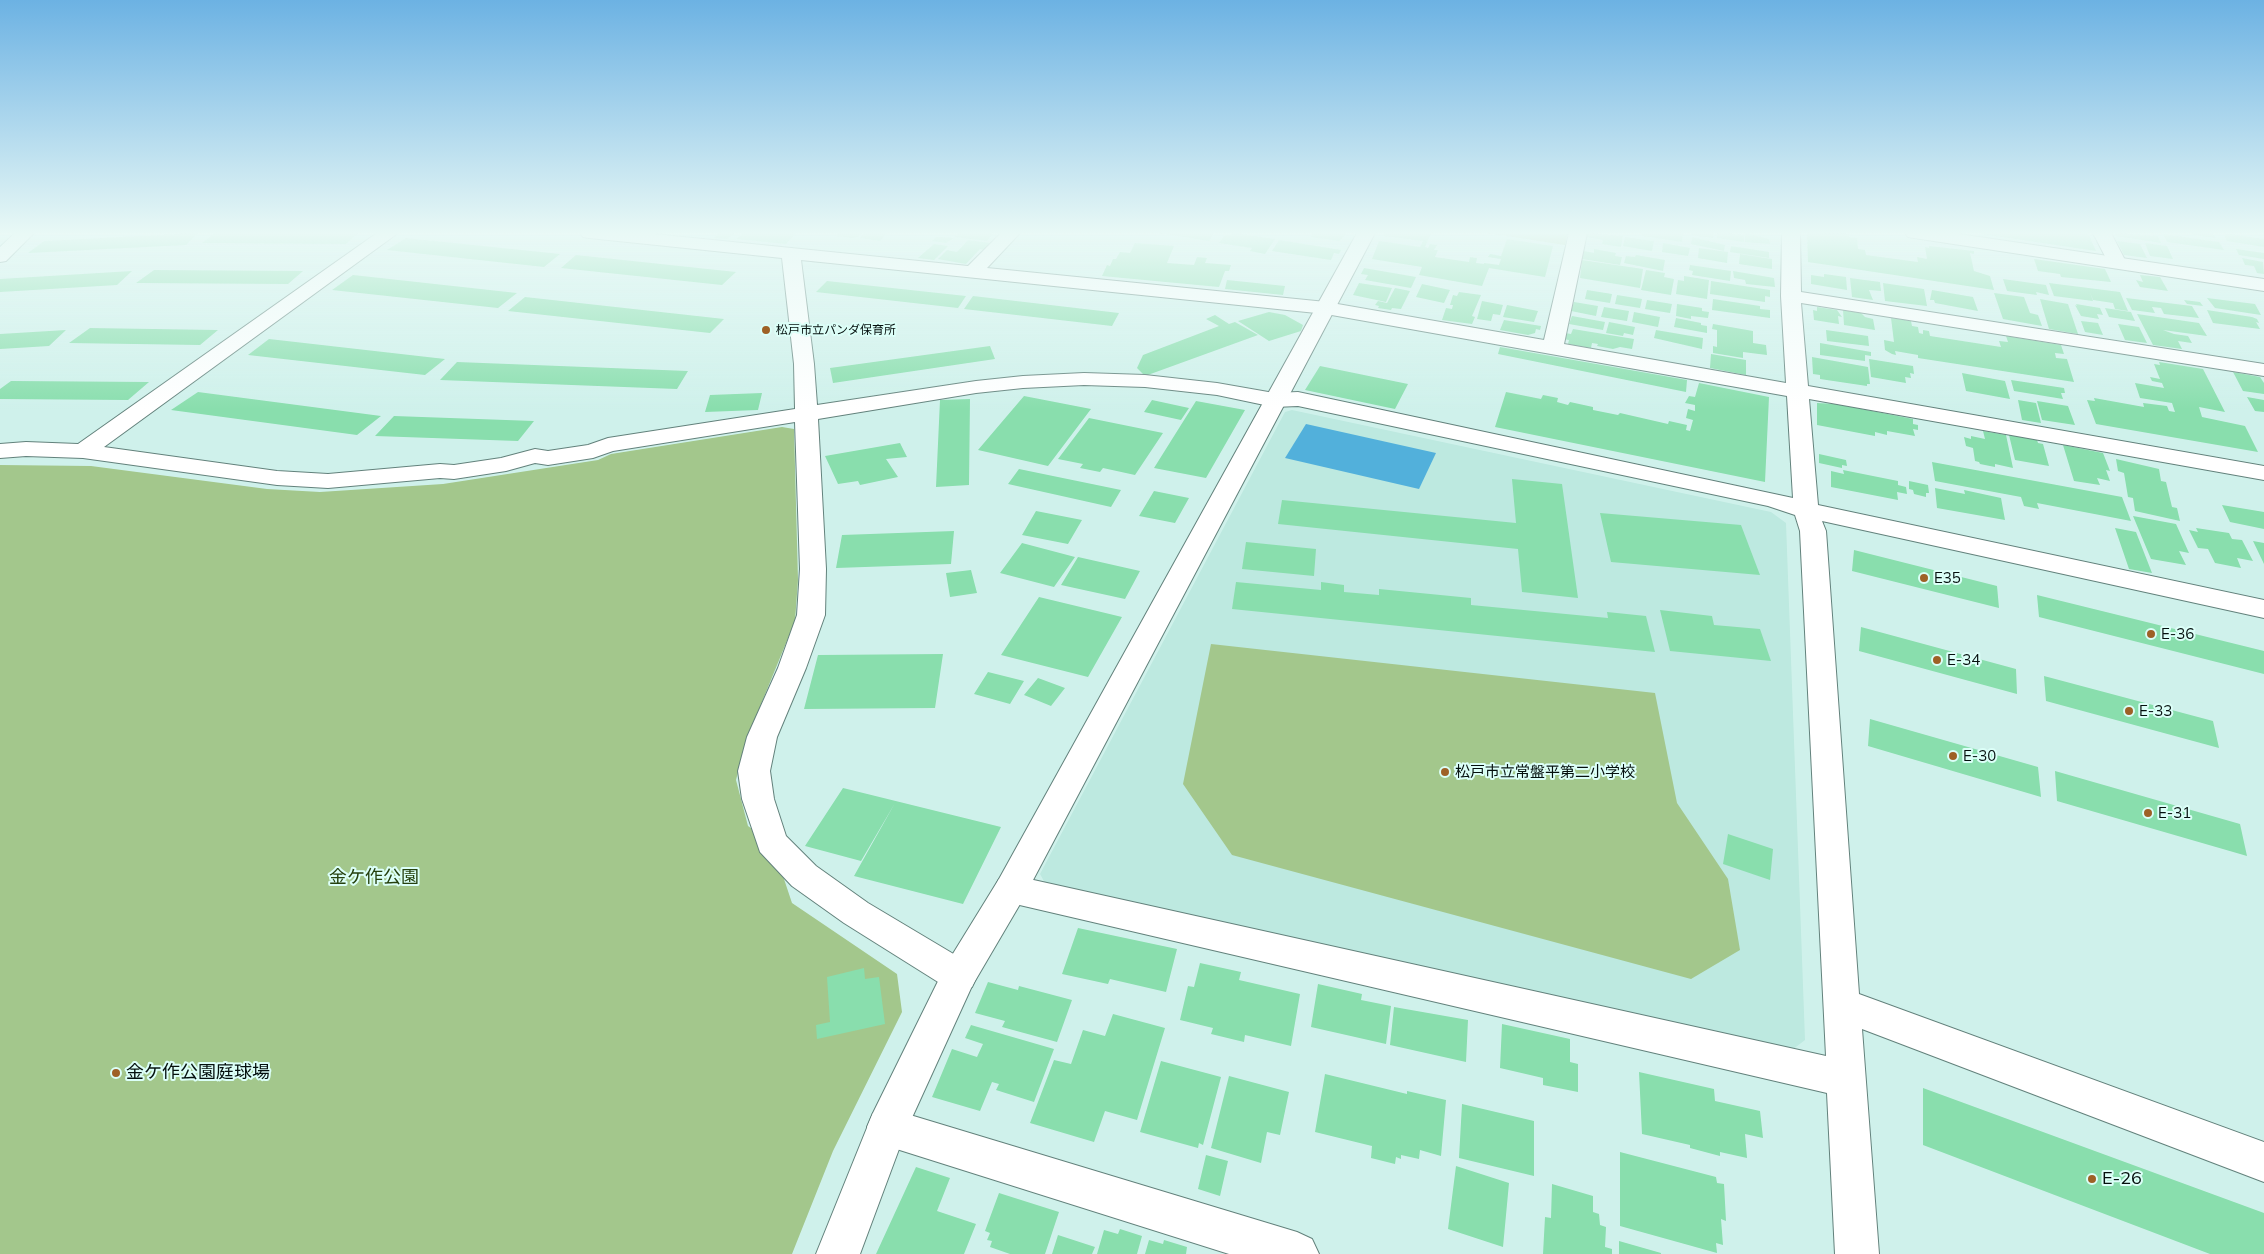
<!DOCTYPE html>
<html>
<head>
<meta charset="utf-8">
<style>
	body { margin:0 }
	canvas { display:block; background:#cff1eb }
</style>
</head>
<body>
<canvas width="2264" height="1254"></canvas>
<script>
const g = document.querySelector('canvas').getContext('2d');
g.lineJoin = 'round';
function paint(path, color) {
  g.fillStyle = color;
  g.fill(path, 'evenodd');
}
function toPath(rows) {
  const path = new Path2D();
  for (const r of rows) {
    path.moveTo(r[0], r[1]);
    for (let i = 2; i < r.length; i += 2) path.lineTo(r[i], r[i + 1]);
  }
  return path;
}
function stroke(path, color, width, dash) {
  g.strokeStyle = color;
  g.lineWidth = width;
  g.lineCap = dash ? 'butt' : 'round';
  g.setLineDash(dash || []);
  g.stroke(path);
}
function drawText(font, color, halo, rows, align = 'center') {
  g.font = font + ' Mulish,"Noto Sans JP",sans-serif';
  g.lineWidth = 4;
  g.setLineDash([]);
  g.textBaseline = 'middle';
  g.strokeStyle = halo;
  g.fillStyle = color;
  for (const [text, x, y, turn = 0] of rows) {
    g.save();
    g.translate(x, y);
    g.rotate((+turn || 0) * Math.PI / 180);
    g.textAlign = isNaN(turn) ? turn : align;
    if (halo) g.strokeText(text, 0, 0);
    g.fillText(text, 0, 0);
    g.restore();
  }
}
paint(toPath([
	[1292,410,1771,512,1786,523,1805,1040,1792,1050,1045,883,1040,874,1285,412]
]), '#bde9e0');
paint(toPath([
	[1487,233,1568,233,1565,245],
	[782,427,794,429,798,580,795,621,746,741,736,780,748,826,772,843,792,903,897,974,902,1012,833,1151,792,1254,0,1254,0,465,91,466,267,489,320,492,443,484,598,460,611,454],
	[1211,644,1655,693,1677,803,1728,879,1740,950,1691,979,1232,855,1183,784]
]), '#a3c78c');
paint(toPath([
	[1306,424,1436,453,1419,489,1285,458]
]), '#52b0db');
paint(toPath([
	[198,233,186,245,28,253,44,241],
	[215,233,358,233,346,244,202,243],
	[719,233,731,233,734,234,727,239,714,238],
	[743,233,796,233,786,244,736,239],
	[839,233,862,233,858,237,851,238,836,236],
	[864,233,887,233,880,241,860,238],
	[959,233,986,233,993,234,987,241,955,237],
	[1159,233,1214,233,1209,241],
	[1233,233,1235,233,1275,239,1265,254,1250,251,1252,248,1219,243,1225,235,1231,235],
	[1313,233,1343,233,1346,235,1339,241,1311,237],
	[1385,233,1431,233,1425,247,1428,248,1430,244,1437,245,1434,250,1438,250,1435,257,1469,262,1470,257,1477,258,1476,263,1484,264,1484,263,1499,265,1501,259,1488,257,1490,254,1501,256,1507,239,1553,246,1545,277,1489,268,1482,286,1419,275,1422,267,1372,259,1379,241,1420,247,1423,241,1384,236],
	[1587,233,1623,236,1621,247,1602,244,1603,240,1586,237],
	[1642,233,1683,233,1682,242,1642,236],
	[1691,233,1714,233,1713,238,1691,235],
	[1721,233,1744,235,1744,242,1717,238,1717,234],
	[1745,233,1769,239,1770,244,1745,242],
	[1807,233,1849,234,1849,237,1857,238,1858,249,1865,250,1866,255,1918,262,1917,257,1927,259,1925,247,1929,248,1929,246,1974,251,1974,254,1970,253,1974,271,1990,276,1994,290,1808,262],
	[1982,233,2088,233,2096,251,1982,234],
	[2115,233,2158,236,2161,243,2116,236],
	[2192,233,2212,233,2216,238,2194,235],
	[2163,234,2219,242,2224,250,2167,242],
	[2230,234,2264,239,2264,247,2227,241,2224,235],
	[936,237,942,237,954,238,946,243,932,241],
	[1625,237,1654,241,1652,251,1623,246],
	[1692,237,1725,245,1724,251,1691,244],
	[406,238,560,254,544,267,387,250],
	[968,240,990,243,984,250,980,249,966,264,938,259,947,250,957,252],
	[1279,240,1341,250,1339,254,1334,253,1331,260,1272,251],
	[2117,241,2140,244,2147,258,2124,255],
	[1135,243,1174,246,1167,263,1194,265,1197,257,1207,258,1205,263,1231,265,1229,271,1225,271,1219,287,1102,276,1107,265,1110,266,1113,259,1116,259,1120,252,1130,253],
	[1663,243,1690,248,1688,256,1662,252],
	[2145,243,2167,246,2173,259,2150,256],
	[934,244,948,246,934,260,918,258],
	[1731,246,1769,252,1769,258,1730,252],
	[1699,248,1728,252,1727,263,1698,258],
	[1594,249,1616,253,1615,256,1622,257,1620,265,1582,259,1584,251,1594,253],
	[2236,249,2264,253,2264,259,2239,255],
	[1740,254,1772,259,1772,269,1739,264],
	[576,255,736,272,722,285,561,268],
	[1636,255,1665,260,1663,271,1624,263,1626,256,1635,257],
	[2242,258,2263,262,2264,274,2257,273,2254,266,2245,265],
	[2034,259,2105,269,2111,282,2061,277,2060,274,2038,271],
	[1582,260,1643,269,1640,288,1580,278],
	[1690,265,1731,271,1730,281,1692,275,1693,271,1689,270],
	[1364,268,1416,277,1411,288,1365,280,1368,275,1361,274],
	[154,270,303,271,288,284,136,283],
	[1646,270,1665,273,1664,277,1674,279,1671,295,1641,290],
	[132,271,117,285,0,292,0,279],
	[1733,271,1774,278,1775,287,1746,284,1745,280,1734,278],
	[1824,274,1846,277,1847,290,1811,284,1811,275,1824,277],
	[353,275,517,293,498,308,332,290],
	[2140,275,2160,277,2168,291,2140,287,2136,280,2143,282],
	[1684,276,1709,280,1707,299,1676,294,1678,280,1684,281],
	[1850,278,1880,282,1881,291,1869,290,1873,300,1852,297],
	[2003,279,2046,285,2049,295,2036,292,2037,295,2007,291],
	[1227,280,1285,286,1283,295,1225,289],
	[827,281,966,296,958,308,816,292],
	[1711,281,1770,290,1770,297,1765,296,1765,302,1710,294],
	[1359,283,1392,288,1386,302,1353,295],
	[1883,283,1924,289,1927,306,1885,301],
	[2049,283,2120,292,2128,311,2115,309,2113,303,2093,300,2090,292,2093,301,2054,296],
	[1422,284,1450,290,1444,303,1416,297],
	[1395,288,1410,291,1401,309,1392,308,1391,310,1378,308,1379,306,1375,305,1378,301,1387,303],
	[1587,290,1612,294,1610,303,1585,299],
	[1932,290,1973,297,1978,311,1935,303,1934,300,1930,300],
	[1459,292,1481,295,1472,316,1475,317,1472,324,1442,320,1446,308,1452,309,1453,305,1450,305,1453,295,1457,296],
	[1994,293,2024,297,2030,313,2038,315,2042,326,2003,319],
	[1617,295,1642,299,1640,308,1615,304],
	[973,296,1119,313,1112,326,964,309],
	[525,297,724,319,710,333,508,311],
	[2126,298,2192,306,2199,318,2164,314,2161,308,2152,307,2155,313,2132,310],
	[2207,298,2255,304,2261,315,2215,308],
	[1713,299,1760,306,1760,309,1770,310,1770,318,1712,310],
	[2040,299,2068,304,2078,334,2049,329],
	[1647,300,1672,304,1670,313,1645,309],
	[2184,300,2200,302,2203,306,2187,304],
	[1482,301,1503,305,1500,315,1493,314,1491,321,1477,319],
	[1574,302,1598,306,1596,316,1571,311],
	[1677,304,1702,308,1702,311,1709,312,1708,318,1691,316,1691,319,1676,316],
	[2076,304,2100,308,2103,315,2097,314,2099,319,2081,316,2075,305,2077,306],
	[1507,305,1538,311,1534,322,1503,317],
	[1604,307,1629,311,1627,321,1601,317],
	[1817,307,1837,310,1842,317,1838,316,1839,324,1814,320,1813,310,1817,311],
	[2105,308,2131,312,2135,321,2109,317],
	[1843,310,1861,313,1865,317,1873,319,1875,330,1844,325],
	[2207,310,2252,317,2257,319,2259,323,2256,322,2260,329,2213,323],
	[1269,312,1285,315,1303,325,1301,331,1269,341,1238,321],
	[1634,312,1660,317,1658,327,1632,322],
	[2137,314,2199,323,2207,336,2163,330,2174,334,2188,336,2192,343,2178,341,2182,349,2153,345],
	[1215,315,1229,324,1235,322,1258,335,1145,376,1137,368,1143,355,1219,326,1206,319],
	[1572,316,1605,322,1603,330,1569,324],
	[1676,318,1701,323,1701,325,1707,326,1707,333,1674,327],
	[1891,318,1911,321,1912,326,1918,327,1919,333,1923,334,1923,330,1929,331,1930,336,2001,347,1999,341,2008,342,2006,336,2061,345,2064,354,2055,353,2056,358,2067,359,2074,382,1918,358,1918,355,1895,351,1896,355,1892,354,1885,350,1884,340,1894,342],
	[1504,320,1541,326,1540,330,1536,329,1535,333,1528,335,1500,330],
	[2081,321,2098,323,2103,335,2085,332],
	[1609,322,1635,327,1633,335,1624,333,1623,336,1606,333],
	[1713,324,1753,331,1753,343,1766,345,1767,355,1743,352,1743,358,1713,353,1713,346,1717,347,1717,330,1712,329],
	[2118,324,2139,327,2147,343,2125,340],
	[90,328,218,330,200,345,69,343],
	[1573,329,1634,339,1632,349,1620,347,1613,349,1597,346,1598,344,1592,343,1591,348,1568,344,1569,340,1563,339,1565,333,1571,334],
	[66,330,49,346,0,349,0,334],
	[1656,330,1703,338,1702,349,1654,338],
	[1826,330,1868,336,1869,346,1827,341],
	[269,339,445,359,425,375,248,355],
	[1820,343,1871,352,1871,356,1865,355,1865,361,1820,355],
	[990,346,995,359,833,383,830,368],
	[1500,347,1687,380,1686,392,1498,354],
	[1711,354,1746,360,1746,375,1710,368],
	[1812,357,1868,367,1870,384,1867,384,1867,386,1820,379,1820,375,1813,374],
	[1869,359,1913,366,1914,374,1910,373,1911,378,1905,377,1906,383,1871,377],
	[457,362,688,371,677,389,440,380],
	[2159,362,2203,369,2225,412,2199,407,2202,417,2245,426,2258,452,2096,424,2087,400,2095,401,2094,398,2144,407,2143,403,2167,406,2169,411,2175,412,2172,403,2140,398,2135,383,2164,388,2162,383,2152,381,2150,377,2160,379,2154,364,2160,365],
	[1320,366,1408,384,1395,409,1305,390],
	[2233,372,2260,377,2264,383,2264,394,2243,391],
	[1962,373,2005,381,2010,399,1966,391],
	[2011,380,2064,388,2065,393,2061,393,2063,399,2014,391],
	[11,381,149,382,128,400,0,399,0,389],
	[1699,383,1769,397,1765,482,1495,427,1506,392,1541,399,1543,395,1558,398,1557,402,1568,405,1570,402,1593,407,1593,410,1618,415,1620,413,1668,424,1669,421,1687,425,1686,430,1690,431,1693,420,1686,418,1688,409,1695,411,1695,405,1685,403,1689,396,1695,397],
	[198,392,381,416,357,435,171,410],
	[762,393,758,410,705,412,710,395],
	[1024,396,1091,409,1048,466,978,450],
	[2247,397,2264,400,2264,412,2255,411],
	[970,399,969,485,936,487,940,400],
	[1152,400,1189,408,1181,420,1144,412],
	[2018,400,2036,403,2041,423,2022,420],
	[1196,401,1245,410,1206,478,1154,468],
	[2037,401,2068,406,2075,425,2042,420],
	[1817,403,1836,404,1913,419,1913,424,1918,425,1918,430,1913,429,1915,436,1887,431,1887,435,1875,432,1875,436,1817,425],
	[394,416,534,421,518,441,375,436],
	[1089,418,1163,433,1135,475,1103,468,1100,472,1080,468,1083,464,1058,459],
	[1983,431,2006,435,2013,468,1995,464,1995,467,1980,464,1979,462,1975,461,1973,448,1966,446,1964,437,1971,439,1971,436,1985,439],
	[2009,435,2037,440,2038,443,2043,444,2049,466,2015,460],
	[900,443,907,457,886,459,898,477,860,485,858,481,838,484,825,456],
	[2063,445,2103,453,2110,471,2106,470,2110,481,2097,478,2100,485,2074,481],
	[1819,454,1846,460,1847,466,1842,465,1842,468,1819,463],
	[2116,459,2159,469,2161,481,2166,482,2172,507,2177,508,2180,521,2135,511,2133,498,2128,497,2124,473,2118,471],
	[1932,462,2122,497,2131,521,2037,503,2039,509,2024,506,2021,497,1935,481],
	[1019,469,1121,490,1111,507,1008,484],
	[1843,470,1898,481,1898,485,1906,487,1907,494,1897,492,1898,500,1831,487,1831,471,1844,474],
	[1512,479,1562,484,1578,598,1522,592,1518,549,1278,524,1282,500,1516,523],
	[1909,481,1928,485,1929,493,1926,493,1926,497,1914,494,1913,490,1909,489],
	[1935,488,1965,494,1964,490,2001,498,2005,520,1937,508],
	[1154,491,1189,498,1175,523,1139,516],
	[2222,505,2264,512,2264,529,2230,522],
	[1036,511,1082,520,1068,544,1022,535],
	[1600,513,1741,525,1760,575,1611,562],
	[2133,516,2176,524,2189,553,2179,551,2186,565,2151,559],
	[2115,528,2136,532,2152,573,2129,569],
	[2196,528,2229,533,2232,539,2242,540,2253,561,2237,558,2241,568,2215,563,2208,549,2198,548,2189,530,2198,532],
	[954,531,951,564,836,568,842,535],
	[2253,541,2264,543,2264,564],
	[1246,542,1316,549,1314,576,1242,569],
	[1022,543,1075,557,1054,587,1000,573],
	[1854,550,1997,586,1999,608,1852,571],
	[1078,557,1140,571,1125,599,1061,585],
	[971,570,977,593,950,597,946,573],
	[1236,582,1321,590,1321,582,1344,585,1344,592,1379,595,1379,589,1471,598,1471,605,1608,618,1607,612,1646,616,1655,652,1232,609],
	[2037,595,2264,651,2264,674,2039,617],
	[1039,597,1122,617,1088,677,1001,655],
	[1660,610,1712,616,1714,625,1760,629,1771,661,1670,651],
	[1861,627,2016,669,2017,694,1859,651],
	[943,654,935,708,804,709,818,655],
	[988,672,1024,681,1010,704,974,694],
	[2044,676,2213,721,2219,748,2046,701],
	[1038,678,1065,688,1051,706,1024,695],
	[1870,719,2038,767,2041,797,1868,746],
	[2055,771,2240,824,2247,856,2057,801],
	[843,788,1001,827,963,904,854,876,895,803,861,861,805,846],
	[1728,834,1773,849,1770,880,1723,864],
	[1078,928,1177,949,1166,992,1110,979,1108,984,1062,974],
	[1200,963,1241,972,1239,980,1300,994,1291,1046,1245,1035,1244,1042,1211,1034,1213,1028,1180,1020,1188,986,1194,987],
	[864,968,865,979,879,977,885,1024,817,1039,816,1025,830,1022,827,977],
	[988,982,1018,990,1019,986,1072,1000,1057,1042,1002,1027,1005,1021,975,1013],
	[1318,984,1362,994,1361,1000,1391,1006,1386,1044,1311,1027],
	[1394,1007,1468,1020,1466,1062,1390,1045],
	[1113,1014,1165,1028,1137,1120,1105,1111,1094,1142,1030,1123,1054,1060,1071,1064,1083,1030,1105,1036],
	[1502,1024,1570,1039,1570,1062,1578,1064,1578,1092,1543,1085,1543,1078,1500,1068],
	[971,1025,1054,1049,1034,1102,996,1090,999,1084,992,1082,980,1111,932,1097,952,1049,977,1057,983,1044,965,1038],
	[1161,1061,1221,1077,1203,1145,1199,1143,1198,1148,1140,1132],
	[1639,1072,1714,1089,1715,1101,1760,1111,1763,1138,1745,1134,1747,1158,1720,1152,1720,1156,1690,1148,1690,1145,1642,1134],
	[1325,1074,1407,1094,1407,1091,1446,1100,1441,1156,1420,1150,1419,1159,1401,1155,1401,1159,1396,1157,1395,1164,1371,1158,1372,1146,1315,1132],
	[1229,1076,1289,1092,1280,1135,1267,1132,1261,1163,1211,1148],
	[1923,1088,2264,1213,2264,1254,2210,1254,1923,1145],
	[1462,1104,1534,1121,1534,1176,1459,1158],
	[1620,1152,1716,1177,1717,1183,1724,1184,1726,1221,1721,1219,1723,1245,1716,1243,1717,1253,1620,1226],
	[1206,1155,1228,1161,1220,1196,1198,1189],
	[1456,1166,1509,1183,1503,1247,1448,1229],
	[916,1167,950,1178,937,1211,976,1224,964,1254,876,1254],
	[1552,1184,1593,1196,1593,1212,1599,1214,1600,1225,1606,1227,1605,1247,1612,1249,1612,1254,1543,1254,1545,1217,1551,1218],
	[999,1193,1059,1212,1045,1254,1010,1254,990,1247,992,1241,987,1240,990,1233,985,1231],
	[1120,1229,1142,1236,1137,1254,1097,1254,1104,1230,1118,1234],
	[1058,1235,1095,1247,1092,1254,1052,1254],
	[1149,1240,1163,1244,1164,1240,1187,1247,1186,1254,1145,1254],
	[1619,1241,1661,1253,1661,1254,1619,1254]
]), '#89dead');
const minor = toPath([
	[15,233,34,233,6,261,0,262,0,247,15,233],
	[377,233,398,233,104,447,277,471,328,474,440,464,454,465,501,458,535,449,548,451,588,445,608,438,795,409,794,364,782,258,589,238,583,237,580,233,644,233,968,266,1001,233,1020,233,987,268,1326,302,1544,340,1569,233,1587,233,1564,344,1786,383,1781,296,1782,233,1800,233,1801,292,2264,364,2264,376,1801,303,1808,386,2264,466,2264,480,1809,399,1818,505,2264,600,2264,618,1822,521,1826,531,1859,994,2264,1142,2264,1182,1862,1029,1879,1254,1835,1254,1827,1093,1011,903,999,899,994,889,999,879,1011,875,1826,1056,1800,531,1795,515,1768,506,1298,406,1274,407,1217,395,1145,387,1084,385,1023,388,976,393,818,419,826,569,825,615,806,668,777,737,770,771,774,799,786,836,816,866,868,903,972,965,977,976,972,987,959,992,946,987,844,923,792,886,760,852,742,799,738,771,747,737,778,668,797,615,800,569,795,422,613,451,593,458,548,465,535,463,506,471,454,479,440,478,328,488,277,485,83,458,26,456,0,458,0,444,26,442,78,444,377,233],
	[801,260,1326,314,1787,396,1793,498,1298,392,1274,393,1217,383,1145,375,1084,373,1023,376,976,381,817,405,814,364,801,260],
	[2093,233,2111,233,2126,262,2124,266,2117,268,2110,266,2093,233],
	[887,1108,1297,1232,1312,1239,1319,1254,1229,1254,887,1146,873,1141,867,1127,873,1113,887,1108]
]);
const tertiary = toPath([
	[1357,233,1375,233,1023,899,972,986,905,1133,860,1254,816,1254,873,1113,946,965,999,879,1357,233],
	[1905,233,1952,233,2264,279,2264,291,1914,238,1908,237,1905,233]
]);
stroke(minor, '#63827c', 2);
stroke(tertiary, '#63827c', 2);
paint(minor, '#fff');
paint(tertiary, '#fff');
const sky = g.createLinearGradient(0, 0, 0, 409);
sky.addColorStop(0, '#6cb2e3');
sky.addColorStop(0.57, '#e9f9f6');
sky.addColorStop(1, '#e9f9f600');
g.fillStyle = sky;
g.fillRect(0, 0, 2264, 409);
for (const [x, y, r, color] of [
	[766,330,5,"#9e6126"],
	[1924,578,5,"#9e6126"],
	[2151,634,5,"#9e6126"],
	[1937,660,5,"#9e6126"],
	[2129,711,5,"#9e6126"],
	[1953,756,5,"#9e6126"],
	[1445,772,5,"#9e6126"],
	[2148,813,5,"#9e6126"],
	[116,1073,5,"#9e6126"],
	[2092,1179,5,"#9e6126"]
]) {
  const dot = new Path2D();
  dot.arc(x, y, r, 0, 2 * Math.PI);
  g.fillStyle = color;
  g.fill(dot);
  stroke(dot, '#dcfff8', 2);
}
drawText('12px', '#040f0d', '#dcfff8', [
	["松戸市立パンダ保育所",776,330]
], 'left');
drawText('15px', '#040f0d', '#dcfff8', [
	["E35",1934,578],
	["E-36",2161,634],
	["E-34",1947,660],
	["E-33",2139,711],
	["E-30",1963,756],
	["松戸市立常盤平第二小学校",1455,772],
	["E-31",2158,813]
], 'left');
drawText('18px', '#25400d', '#dcfff8', [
	["金ケ作公園",374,878]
]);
drawText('18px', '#040f0d', '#dcfff8', [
	["金ケ作公園庭球場",126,1073],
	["E-26",2102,1179]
], 'left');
</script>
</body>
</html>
